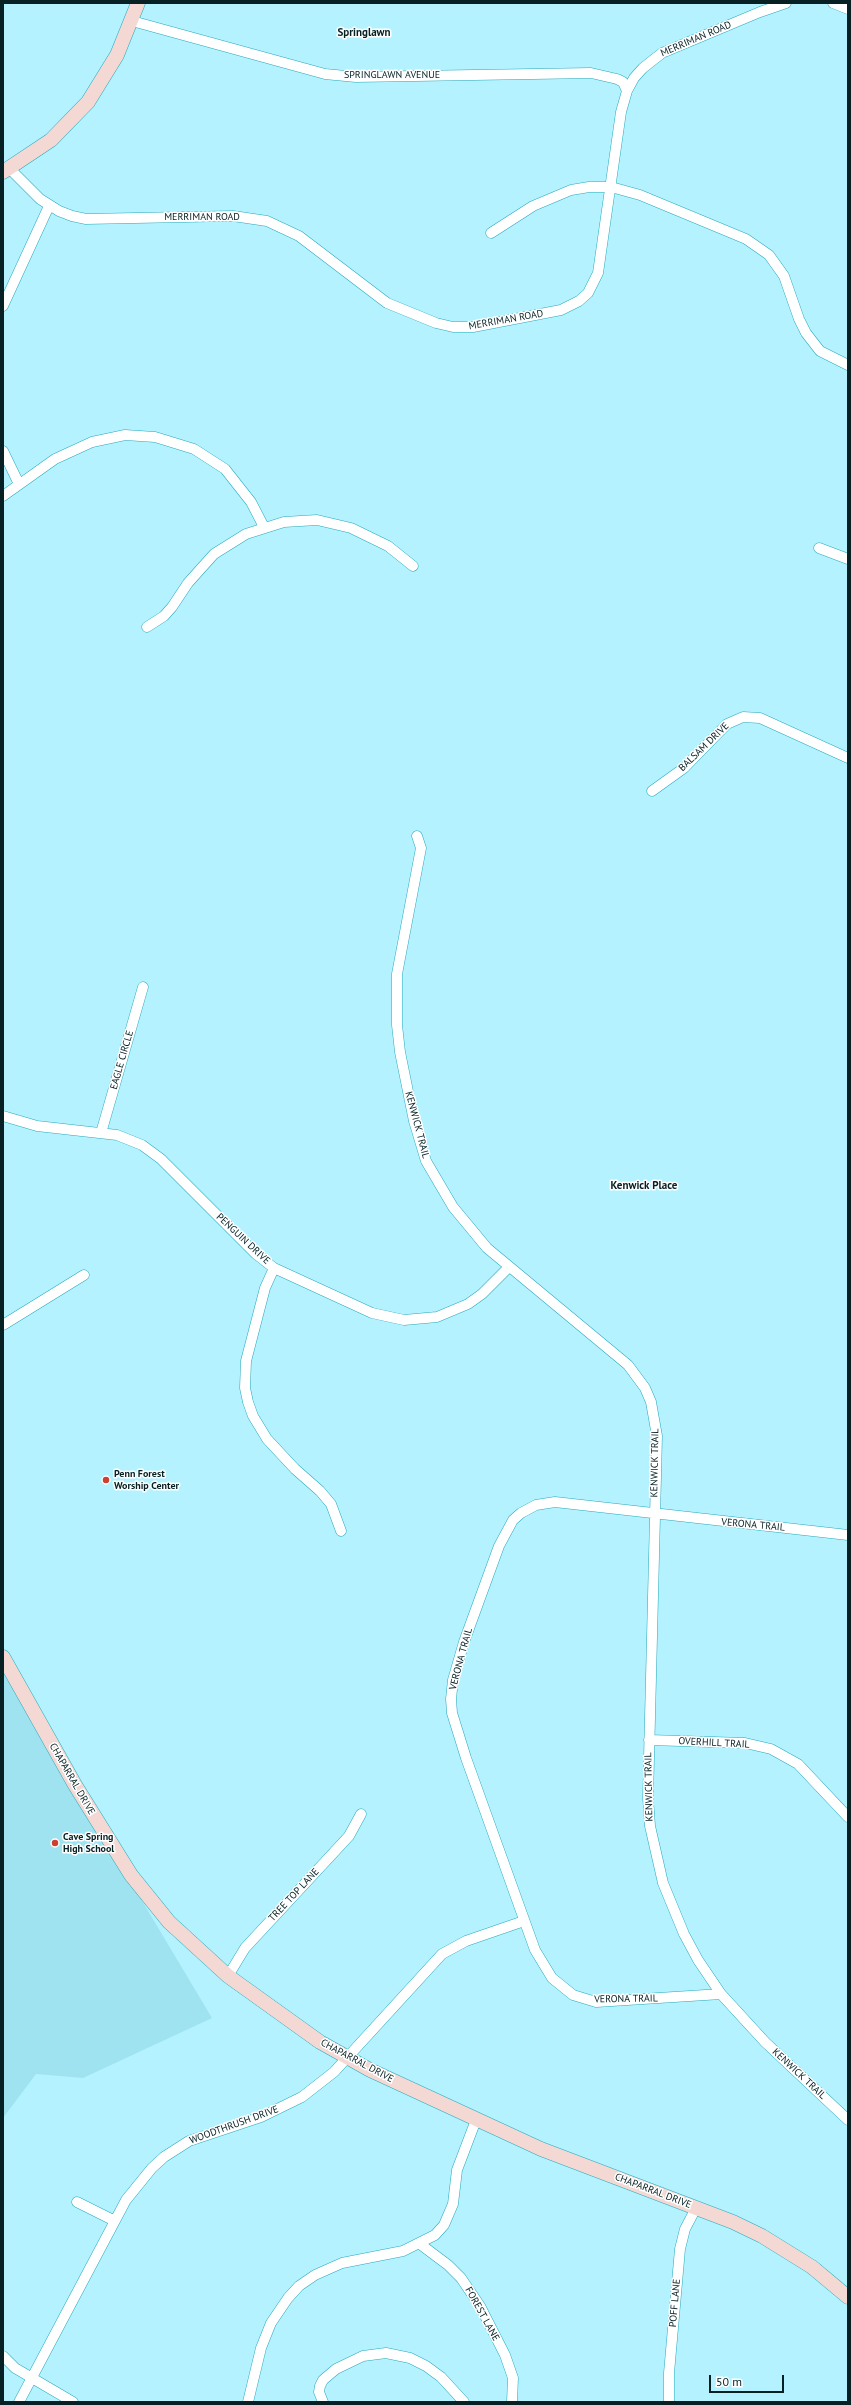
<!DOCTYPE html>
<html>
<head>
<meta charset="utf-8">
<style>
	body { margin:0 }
	#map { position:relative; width:851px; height:2405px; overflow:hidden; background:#b3f2fe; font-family:"PT Sans",sans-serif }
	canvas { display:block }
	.frame { position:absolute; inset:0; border:4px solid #062024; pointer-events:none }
	.scale { position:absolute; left:709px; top:2375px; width:75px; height:18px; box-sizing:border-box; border:2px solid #062024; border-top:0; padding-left:5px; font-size:12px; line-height:14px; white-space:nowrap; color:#062024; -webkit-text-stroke:3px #fff; paint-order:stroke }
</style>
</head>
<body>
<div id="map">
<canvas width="851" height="2405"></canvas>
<div class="frame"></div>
<div class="scale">50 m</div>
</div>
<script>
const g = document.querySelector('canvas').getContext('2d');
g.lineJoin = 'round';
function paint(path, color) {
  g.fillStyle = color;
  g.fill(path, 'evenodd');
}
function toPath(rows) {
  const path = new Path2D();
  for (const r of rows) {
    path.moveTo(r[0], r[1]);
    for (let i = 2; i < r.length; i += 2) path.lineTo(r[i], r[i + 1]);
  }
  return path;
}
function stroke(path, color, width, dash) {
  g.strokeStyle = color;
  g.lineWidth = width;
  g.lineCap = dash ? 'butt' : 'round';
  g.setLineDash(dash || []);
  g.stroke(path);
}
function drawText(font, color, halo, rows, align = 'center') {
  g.font = font + ' "PT Sans",sans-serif';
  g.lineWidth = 3;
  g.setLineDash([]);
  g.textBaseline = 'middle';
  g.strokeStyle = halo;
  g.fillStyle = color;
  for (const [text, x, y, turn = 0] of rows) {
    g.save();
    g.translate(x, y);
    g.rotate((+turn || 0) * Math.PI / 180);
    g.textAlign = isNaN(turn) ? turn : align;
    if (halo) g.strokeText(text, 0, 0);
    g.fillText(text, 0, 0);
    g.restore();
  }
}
paint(toPath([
	[3,1668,212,2018,83,2078,36,2074,3,2118]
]), '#a0e3f0');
const street = toPath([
	[833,3,848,9],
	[132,21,325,74,356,77,591,73,617,79,623,82,627,91],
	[10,169,40,199,59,211,72,216,86,219,233,216,267,221,299,236,387,303,436,323,453,327,473,327,561,310,579,301,588,293,598,273,621,112,627,91,634,78,643,68,662,53,760,12,786,3],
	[491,233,533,206,571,190,589,187,611,187,640,195,746,239,769,255,784,276,799,319,806,333,820,351,848,365],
	[3,306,49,206],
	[3,451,19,484],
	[3,496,55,459,92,442,125,435,155,437,194,449,225,469,251,502,264,527],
	[819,548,848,559],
	[147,627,164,616,172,607,188,583,214,554,246,534,284,522,317,520,351,528,388,546,413,566],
	[652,791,684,768,727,724,743,717,760,718,848,758],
	[417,836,421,848,397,974,397,1025,400,1052,414,1121,426,1161,453,1207,487,1248,628,1365,645,1388,651,1402,657,1436,648,1798,650,1826,663,1883,684,1934,698,1960,721,1994,765,2042,848,2120],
	[3,1116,37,1126,117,1135,142,1145,161,1159,256,1254,274,1268,372,1313,404,1320,437,1317,468,1304,482,1294,509,1267],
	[101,1133,143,987],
	[274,1268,265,1288,246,1361,245,1388,248,1402,253,1416,267,1439,295,1469,320,1491,331,1504,341,1531],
	[3,1325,84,1275],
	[649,1740,745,1743,771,1749,798,1764,848,1817],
	[228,1976,245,1948,349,1836,361,1814],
	[721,1994,596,2002,573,1995,552,1978,535,1950,466,1758,452,1713,451,1699,453,1680,464,1642,499,1546,513,1520,521,1513,536,1505,555,1502,848,1535],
	[77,2202,115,2221],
	[420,2244,448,2265,461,2278,480,2306,505,2355,513,2378,512,2402],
	[3,2356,15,2368,73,2402],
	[19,2402,126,2200,152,2168,164,2157,189,2141,261,2117,302,2097,334,2072,442,1954,466,1941,524,1921],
	[248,2402,261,2348,271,2323,288,2298,299,2286,315,2275,342,2263,403,2251,435,2235,444,2225,453,2204,457,2170,476,2120],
	[323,2402,319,2392,320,2386,323,2380,336,2369,363,2356,386,2353,410,2358,426,2366,441,2377,464,2402],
	[669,2402,669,2373,680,2249,685,2229,696,2208]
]);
const secondary = toPath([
	[3,172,51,140,88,102,117,55,138,3],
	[3,1657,75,1785,131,1875,169,1922,228,1976,320,2042,370,2070,541,2149,733,2222,762,2236,812,2267,848,2297]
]);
stroke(street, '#28a9bc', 11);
stroke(secondary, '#28a9bc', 15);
stroke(street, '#fff', 10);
stroke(secondary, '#f4d8d3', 14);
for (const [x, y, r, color] of [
	[106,1480,4,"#cd402f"],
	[55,1843,4,"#cd402f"]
]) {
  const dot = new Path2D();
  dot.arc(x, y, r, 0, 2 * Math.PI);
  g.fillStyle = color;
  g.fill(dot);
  stroke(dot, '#fff', 1.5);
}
drawText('10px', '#062024', '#fff', [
	["MERRIMAN ROAD",696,39,-23],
	["SPRINGLAWN AVENUE",392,75],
	["MERRIMAN ROAD",202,217],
	["MERRIMAN ROAD",506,320,-10],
	["BALSAM DRIVE",704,747,-44],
	["EAGLE CIRCLE",122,1060,-74],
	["KENWICK TRAIL",417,1125,75],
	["PENGUIN DRIVE",243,1239,43],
	["KENWICK TRAIL",655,1463,-89],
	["VERONA TRAIL",753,1525,5],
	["VERONA TRAIL",461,1659,-75],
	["OVERHILL TRAIL",714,1743,3],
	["CHAPARRAL DRIVE",72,1779,60],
	["KENWICK TRAIL",649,1787,-91],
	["TREE TOP LANE",294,1895,-47],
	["VERONA TRAIL",626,1999,-1],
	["CHAPARRAL DRIVE",357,2061,28],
	["KENWICK TRAIL",799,2074,43],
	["WOODTHRUSH DRIVE",234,2125,-20],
	["CHAPARRAL DRIVE",653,2191,21],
	["POFF LANE",675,2303,-85],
	["FOREST LANE",482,2314,61]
]);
drawText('bold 10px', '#062024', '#fff', [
	["Penn Forest",114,1474],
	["Worship Center",114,1486],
	["Cave Spring",63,1837],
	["High School",63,1849]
], 'left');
drawText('bold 11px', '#062024', '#fff', [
	["Springlawn",364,33],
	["Kenwick Place",644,1186]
]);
</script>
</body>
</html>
